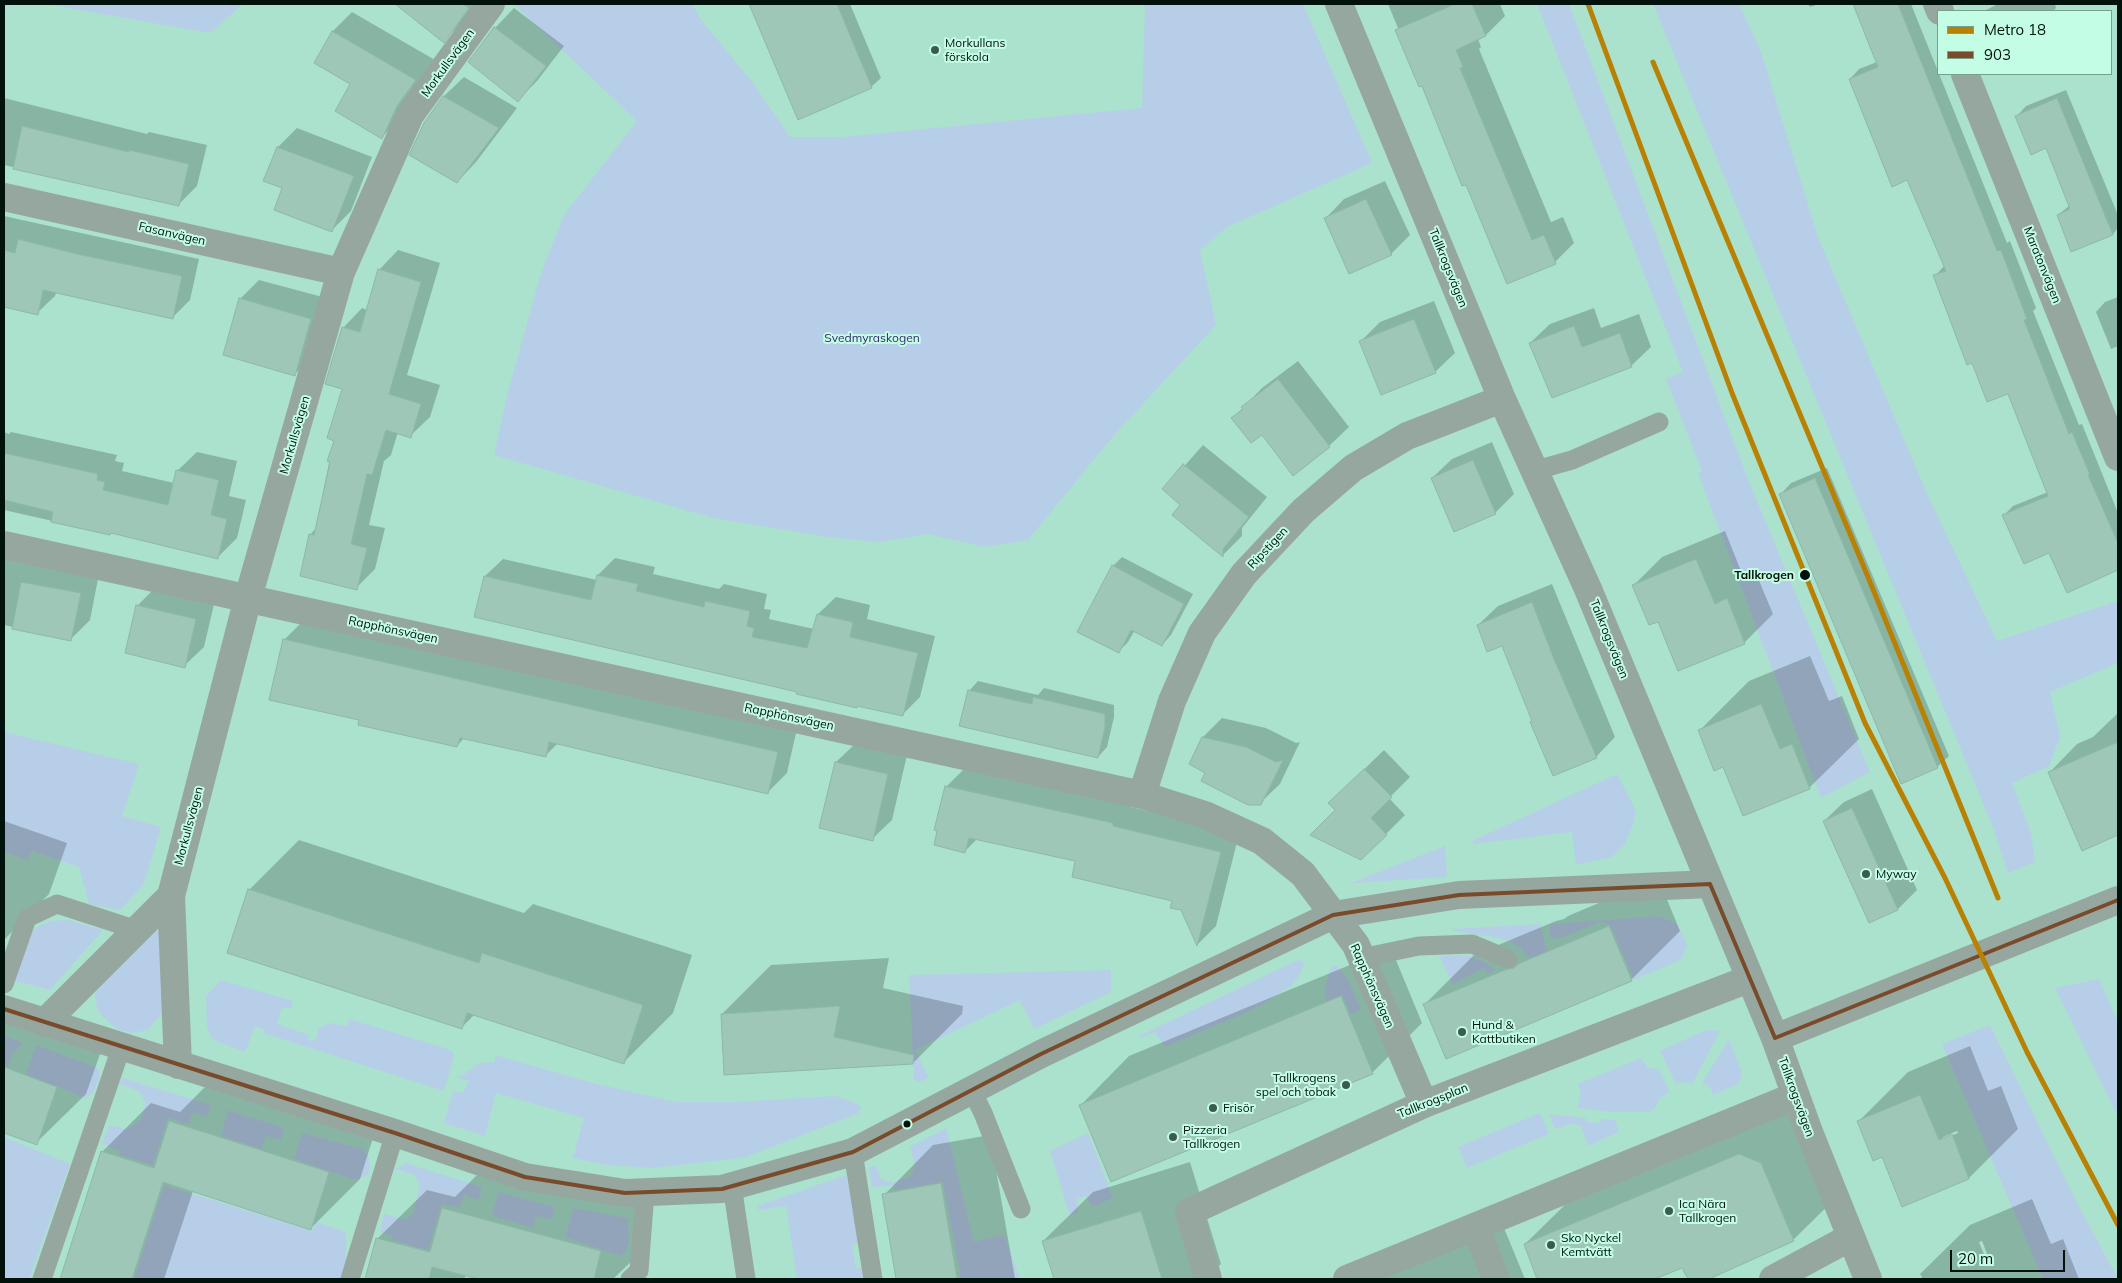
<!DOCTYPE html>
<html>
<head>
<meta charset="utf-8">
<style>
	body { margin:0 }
	#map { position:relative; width:2122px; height:1283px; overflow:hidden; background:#abe2cd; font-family:Mulish,sans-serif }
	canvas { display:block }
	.frame { position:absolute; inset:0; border:5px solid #00120b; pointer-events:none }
	.legend { position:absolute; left:1937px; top:10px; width:175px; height:65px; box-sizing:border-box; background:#c4fde5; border:1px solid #769f8e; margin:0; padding:6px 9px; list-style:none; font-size:15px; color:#00120b }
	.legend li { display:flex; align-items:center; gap:10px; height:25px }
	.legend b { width:25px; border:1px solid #769f8e }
	.scale { position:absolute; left:1950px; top:1250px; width:115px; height:22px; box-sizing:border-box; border:2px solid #00120b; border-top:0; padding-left:6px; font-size:15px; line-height:18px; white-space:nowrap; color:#00120b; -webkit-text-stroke:4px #c4fde5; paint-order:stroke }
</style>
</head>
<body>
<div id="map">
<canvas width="2122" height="1283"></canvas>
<div class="frame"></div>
<ul class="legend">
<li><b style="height:6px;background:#b98103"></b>Metro 18</li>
<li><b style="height:6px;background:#7a4b2a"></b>903</li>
</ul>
<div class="scale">20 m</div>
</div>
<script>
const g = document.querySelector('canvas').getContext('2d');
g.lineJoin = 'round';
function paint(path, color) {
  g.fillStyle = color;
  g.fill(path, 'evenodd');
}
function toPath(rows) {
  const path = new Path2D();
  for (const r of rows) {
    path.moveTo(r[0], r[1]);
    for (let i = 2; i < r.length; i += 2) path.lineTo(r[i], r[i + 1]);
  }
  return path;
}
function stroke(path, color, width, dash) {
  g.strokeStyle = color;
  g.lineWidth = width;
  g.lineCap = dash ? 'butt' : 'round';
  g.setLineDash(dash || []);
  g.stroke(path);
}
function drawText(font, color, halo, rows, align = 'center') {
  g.font = font + ' Mulish,sans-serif';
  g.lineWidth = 4;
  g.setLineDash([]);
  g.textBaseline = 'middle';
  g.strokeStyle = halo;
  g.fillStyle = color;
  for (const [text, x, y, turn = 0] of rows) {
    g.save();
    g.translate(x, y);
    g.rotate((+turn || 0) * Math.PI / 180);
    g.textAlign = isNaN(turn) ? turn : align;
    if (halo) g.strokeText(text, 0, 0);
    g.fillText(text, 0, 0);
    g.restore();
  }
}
paint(toPath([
	[45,4,243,4,210,33],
	[514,4,693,4,699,17,753,83,790,137,842,137,1142,108,1145,4,1303,4,1372,163,1227,227,1200,250,1216,325,1115,434,1028,540,984,547,928,534,880,542,828,537,713,518,494,455,507,395,541,273,564,215,637,121],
	[1537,4,1569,4,1747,477,1870,772,1821,798,1698,473,1702,471,1666,379,1683,372],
	[1653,4,1739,4,1761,52,1818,237,1928,496,1997,641,2118,601,2118,663,2050,692,2060,737,2049,766,2012,783,2031,833,2035,862,2008,873,1994,830],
	[4,732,139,764,122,816,161,827,144,884,120,910,89,904,79,867,32,851,28,860,4,852],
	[1617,774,1636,811,1633,824,1625,844,1612,857,1576,865,1572,832,1472,844,1474,840],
	[1445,846,1447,877,1351,883],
	[1659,916,1677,924,1687,944,1682,959,1634,980,1611,927,1607,924,1600,922,1558,939,1550,937,1550,924],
	[68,920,103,930,50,990,13,980,25,939,35,928,51,921],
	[1540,924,1547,951,1529,958,1520,947,1509,941,1494,937,1453,931,1452,929],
	[153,930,160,931,163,1012,148,1030,132,1033,117,1029,102,1016,97,1007,95,996,98,987],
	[1466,955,1485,962,1496,971,1488,974,1484,968,1453,984,1439,956],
	[1300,959,1304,964,1300,974,1291,986,1270,1000,1243,1014,1165,1047,1155,1032,1141,1038,1139,1036],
	[1337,965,1349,981,1361,1010,1351,1014,1342,995,1326,1002,1325,986,1331,967],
	[1111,970,1111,992,1034,1029,1020,1000,915,1050,929,1078,919,1082,914,1079,909,975],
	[2099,979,2118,1022,2118,1116,2055,988],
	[221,980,293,1001,291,1009,282,1007,277,1024,309,1035,308,1040,315,1041,319,1028,329,1023,347,1026,349,1019,445,1048,453,1052,454,1056,444,1091,263,1033,264,1029,255,1026,245,1052,216,1041,211,1037,207,1027,206,996],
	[1990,1025,2074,1197,2118,1279,2043,1279,1942,1044],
	[1706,1030,1720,1031,1692,1084,1682,1082,1676,1084,1660,1051],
	[4,1036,23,1043,13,1053,8,1067,4,1065],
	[1728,1038,1742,1072,1740,1080,1738,1084,1713,1095,1711,1089,1706,1084,1702,1083,1725,1046],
	[36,1045,98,1068,100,1077,92,1094,85,1098,26,1074],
	[495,1055,593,1083,676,1102,733,1102,836,1096,855,1103,861,1107,859,1113,746,1157,654,1168,607,1165,573,1158,584,1118,496,1093,485,1136,444,1123,453,1091,463,1093,469,1081,458,1078,459,1075,462,1076,479,1063,495,1062],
	[1641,1058,1648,1068,1659,1069,1670,1092,1660,1098,1654,1109,1649,1112,1615,1112,1577,1108,1581,1092,1578,1084],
	[122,1078,211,1105,207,1117,193,1112,189,1124,168,1118,153,1165,119,1155,120,1151,102,1144,109,1125,127,1129,140,1120,146,1103,139,1091,119,1084],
	[228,1110,284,1128,281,1140,266,1136,262,1149,221,1136],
	[1540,1113,1549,1134,1467,1168,1458,1147],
	[1549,1114,1586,1118,1587,1122,1600,1123,1601,1119,1615,1120,1619,1132,1588,1146,1581,1126,1574,1123,1555,1129],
	[946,1128,974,1242,1004,1234,1020,1279,961,1279,943,1182,894,1190,893,1185,872,1187,868,1168,876,1165,880,1178,892,1183,911,1176,915,1164,910,1147],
	[302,1133,363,1149,368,1155,370,1166,368,1175,358,1179,351,1179,294,1159],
	[1088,1133,1113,1198,1093,1207,1086,1196,1077,1198,1078,1214,1069,1213,1050,1151],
	[4,1137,70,1164,29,1279,4,1279],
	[405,1163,482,1187,478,1200,464,1195,460,1208,442,1204,428,1250,392,1240,393,1237,380,1232,384,1214,406,1220,413,1213,420,1185,414,1174,395,1169],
	[846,1175,860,1242,852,1245,856,1268,865,1267,867,1279,797,1279,786,1206,758,1210,757,1206],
	[164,1185,312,1231,316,1222,346,1232,346,1263,341,1279,134,1279],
	[498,1192,555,1207,552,1220,536,1216,533,1228,492,1216],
	[573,1208,628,1218,629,1243,625,1251,620,1256,565,1237]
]), '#b7cee8');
paint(toPath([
	[404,4,476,4,463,22,443,41,401,7],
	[750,4,850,4,881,78,871,87,798,118],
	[1388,4,1500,4,1505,16,1486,35,1478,39,1481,47,1479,49,1551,222,1563,217,1574,243,1555,262,1466,183,1396,30,1398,28],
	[1808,4,1819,4,1810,7],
	[1855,4,1911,4,2007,243,2010,241,2036,308,2033,311,2079,425,2082,424,2118,513,2118,569,2068,592,2050,552,2004,515,2013,506,2048,492,2009,392,1973,361,1935,276,1944,266,1908,179,1850,79,1859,69,1877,62],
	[1998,4,2055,4,2056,8,2053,11,1984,11],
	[514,8,564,46,537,81,518,100,495,28],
	[352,12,435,60,401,118,382,137,352,84,315,62,333,31],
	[464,77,517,108,476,162,457,182,425,123,444,96],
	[2066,90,2118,215,2118,228,2113,234,2072,250,2058,215,2070,205,2046,147,2017,116,2026,106],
	[4,98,147,134,149,132,207,145,197,186,179,204,4,165],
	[297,128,372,157,351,211,332,230,284,187,278,147],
	[1385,181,1410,235,1391,254,1325,219,1344,199],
	[4,216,199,259,190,300,173,317,56,292,55,296,37,313,4,305],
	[398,250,440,263,407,375,440,385,430,417,410,436,398,432,391,455,384,461,369,525,385,528,375,569,356,588,310,535,316,528,344,388,343,328,362,308,367,310,379,270],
	[259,280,330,299,314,355,295,374,240,299],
	[2118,297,2118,346,2111,349,2096,312,2105,302],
	[1434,301,1455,353,1435,372,1361,341,1380,322],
	[1594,308,1601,328,1639,314,1651,347,1631,366,1530,343,1550,324],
	[1298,361,1349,427,1329,446,1293,474,1263,433,1233,418,1262,388],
	[4,432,9,434,11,432,117,455,115,461,124,463,122,471,174,483,177,471,197,452,237,461,229,496,246,500,237,538,218,557,112,532,110,534,4,510],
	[1492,442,1514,494,1495,513,1432,478,1452,459],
	[1203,445,1267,497,1242,528,1242,536,1223,555,1182,505,1164,489],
	[1827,468,1949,756,1937,767,1780,495,1791,483],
	[1725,531,1743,576,1755,571,1773,614,1744,643,1658,620,1634,585,1662,557],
	[4,554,99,574,90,620,71,639,4,625],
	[1122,557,1193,594,1171,635,1162,645,1135,630,1128,642,1118,652,1113,566],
	[615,558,655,567,653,574,719,589,724,584,767,594,764,609,771,610,769,619,814,629,818,614,836,597,870,605,867,619,935,636,920,697,902,715,858,705,856,707,798,691,485,576,503,559,597,580,598,575],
	[1552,584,1615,737,1596,757,1533,720,1502,645,1478,625,1498,606],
	[157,586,215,600,204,647,184,666,138,605],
	[303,621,796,733,787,773,768,792,558,743,545,756,464,738,457,746,361,719,285,639],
	[1810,656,1829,701,1842,696,1859,739,1809,788,1723,765,1699,731,1749,681],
	[978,681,1038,695,1044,688,1114,705,1114,717,1107,747,1098,757,969,691],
	[2118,713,2118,834,2083,849,2049,773,2077,744,2093,737],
	[1222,718,1266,728,1296,743,1300,742,1280,784,1260,803,1203,737],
	[856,743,907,755,892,820,872,839,836,762],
	[1384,750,1410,777,1389,798,1405,815,1361,859,1337,810,1349,784],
	[965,768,1132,804,1131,807,1239,834,1216,926,1198,944,1182,909,1173,900,1076,860,978,838,965,851,946,787],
	[1872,789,1917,890,1898,909,1869,922,1824,821,1844,802],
	[4,821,67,843,49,894,4,940],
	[299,840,524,913,533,904,692,955,673,1013,624,1062,475,1014,462,1027,249,890],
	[1658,878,1680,931,1631,980,1425,1004,1474,955,1556,921,1564,919,1568,916],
	[1391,948,1422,1023,1373,1072,1111,1181,1080,1106,1129,1056],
	[889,958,883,988,963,1006,962,1014,913,1063,722,1014,771,965],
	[4,1001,106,1037,86,1094,36,1143,4,1132],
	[1970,1046,1988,1091,2001,1086,2018,1129,1969,1178,1883,1156,1859,1121,1908,1072],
	[1957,1131,1958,1133,1943,1139,1943,1137],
	[220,1072,378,1122,360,1179,311,1228,193,1191,164,1279,62,1279,102,1152,151,1103,180,1112],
	[1789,1105,1843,1191,1793,1240,1706,1279,1689,1279,1683,1266,1652,1279,1619,1279,1615,1270,1595,1279,1538,1279,1525,1244,1575,1195],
	[990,1135,1015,1279,897,1279,884,1195,933,1145],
	[493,1159,650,1202,635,1258,613,1279,482,1279,466,1275,464,1279,367,1279,377,1239,427,1190,455,1197],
	[1190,1162,1221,1264,1205,1279,1055,1279,1043,1241,1093,1192],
	[2032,1199,2051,1244,2063,1239,2079,1279,1923,1279,1920,1274,1970,1225],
	[1982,1241,1991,1264,1988,1264,1979,1242],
	[1504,1228,1525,1279,1379,1279]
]), '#0003');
const building = toPath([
	[395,4,463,4,469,8,444,43,395,4],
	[749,4,837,4,872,88,798,120,749,4],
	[1455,4,1472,4,1486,36,1456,50,1463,67,1460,68,1532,240,1544,235,1556,264,1507,284,1466,185,1462,186,1422,86,1419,87,1395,30,1455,4],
	[1853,4,1898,4,1997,251,2001,250,2027,319,2024,320,2069,434,2072,432,2090,475,2088,475,2118,543,2118,570,2067,593,2049,553,2024,564,2002,515,2048,496,2008,394,1987,402,1972,363,1967,365,1933,275,1946,271,1907,180,1892,187,1849,79,1878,67,1853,4],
	[494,27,546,66,518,102,468,62,494,27],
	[332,31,416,80,397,106,382,139,335,111,350,84,314,63,332,31],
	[443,96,499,128,457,183,409,155,424,123,443,96],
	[2057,98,2113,235,2071,252,2057,215,2070,209,2046,148,2031,155,2015,116,2057,98],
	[22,126,129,152,129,150,189,164,179,206,13,169,22,126],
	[277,147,354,176,332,232,274,210,282,188,263,181,277,147],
	[1366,199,1392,255,1349,274,1324,218,1366,199],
	[18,239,77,254,182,276,173,319,43,290,38,315,4,307,4,250,15,253,18,239],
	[378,269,421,282,389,394,421,404,411,438,386,430,372,475,367,474,351,544,367,548,357,590,300,576,309,534,314,535,330,462,327,461,334,441,327,438,342,389,325,384,342,327,360,332,378,269],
	[239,298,311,319,295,376,223,355,239,298],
	[1414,319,1436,373,1381,395,1359,341,1414,319],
	[1574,326,1582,347,1620,333,1632,367,1552,398,1529,343,1574,326],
	[1278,379,1330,447,1293,476,1262,435,1251,443,1231,418,1243,409,1241,407,1278,379],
	[4,453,98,474,97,480,105,482,103,490,168,505,176,470,219,480,211,515,227,519,218,559,111,533,110,535,51,522,53,512,4,500,4,453],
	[1473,460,1496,514,1454,532,1431,478,1473,460],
	[1183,464,1249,517,1223,549,1223,557,1172,515,1180,505,1162,489,1183,464],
	[1815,478,1938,768,1901,784,1779,494,1815,478],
	[1696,559,1715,604,1727,598,1745,644,1678,671,1658,622,1649,625,1632,585,1696,559],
	[1112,565,1184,604,1162,646,1131,630,1119,653,1077,632,1112,565],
	[597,575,638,584,636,591,704,607,705,601,750,611,747,626,754,628,752,637,807,648,817,614,853,622,850,637,918,653,903,716,857,706,857,708,796,694,797,692,474,617,484,576,591,600,597,575],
	[21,582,81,593,71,641,12,629,21,582],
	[1532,602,1554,659,1597,758,1553,776,1530,722,1532,721,1502,646,1487,652,1477,625,1532,602],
	[136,605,196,619,185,668,125,653,136,605],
	[283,639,778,752,768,794,549,742,546,757,460,738,457,747,358,725,359,720,269,700,283,639],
	[968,690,1032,704,1033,697,1105,714,1105,727,1098,758,959,726,968,690],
	[1761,704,1780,749,1792,744,1810,789,1743,816,1723,767,1714,771,1698,730,1761,704],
	[1202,737,1246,747,1276,762,1283,760,1261,805,1248,805,1201,781,1205,773,1189,764,1202,737],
	[2118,742,2118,835,2082,851,2048,772,2118,742],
	[835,762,888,774,873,841,819,828,835,762],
	[1364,769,1392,797,1371,818,1387,835,1361,860,1310,835,1335,810,1328,803,1364,769],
	[945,786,1113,823,1113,826,1221,852,1197,946,1181,910,1170,908,1172,901,1072,877,1075,861,969,838,965,853,934,845,937,831,934,830,945,786],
	[1852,808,1898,910,1869,923,1823,821,1852,808],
	[248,889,479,963,482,953,643,1005,624,1064,467,1013,462,1029,227,953,248,889],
	[1609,926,1632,981,1446,1059,1423,1004,1505,970,1514,968,1518,964,1609,926],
	[1341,996,1373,1074,1111,1182,1079,1105,1341,996],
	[840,1006,834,1037,914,1055,913,1064,724,1075,721,1014,840,1006],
	[4,1067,57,1087,37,1145,4,1133,4,1067],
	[1920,1095,1939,1140,1952,1134,1969,1179,1902,1207,1882,1157,1873,1161,1857,1121,1920,1095],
	[169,1121,329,1172,311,1230,163,1182,132,1279,60,1279,101,1151,154,1168,169,1121],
	[1739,1154,1761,1163,1794,1241,1709,1279,1688,1279,1682,1268,1655,1279,1537,1279,1524,1244,1739,1154],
	[941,1183,957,1279,896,1279,882,1194,941,1183],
	[442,1208,601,1251,594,1279,478,1279,432,1267,429,1279,365,1279,376,1238,430,1252,442,1208],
	[1141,1211,1162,1279,1054,1279,1042,1241,1141,1211]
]);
paint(building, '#9ec7b8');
stroke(building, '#8bb8a7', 1);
stroke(toPath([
	[1533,471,1572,460,1659,422],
	[1361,958,1419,946,1472,944,1508,959],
	[4,984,27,918,57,904,137,930],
	[971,1089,983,1113,1021,1209],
	[853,1152,873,1279],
	[732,1185,746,1279],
	[42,1279,121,1048],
	[350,1279,395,1133],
	[630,1279,639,1271,645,1192]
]), '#96a7a0', 19);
stroke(toPath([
	[1339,4,1502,399,1588,589,1775,1038,1809,1132,1868,1279],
	[1937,4,1940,11],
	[1965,74,2118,457],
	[4,197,341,272],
	[4,545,1142,795,1205,815,1262,841,1303,874,1356,945,1424,1104],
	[1142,795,1172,701,1202,633,1244,574,1303,511,1353,468,1407,436,1502,399],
	[4,1009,395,1133,525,1177,625,1193,722,1189,853,1152,1041,1054,1333,915,1459,895,1710,884],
	[44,1023,171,896],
	[1775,1038,2118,900],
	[178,1065,171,896,248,598,341,272,410,115,491,4],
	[1476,1228,1496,1279],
	[1208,1279,1189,1212,1424,1104,1749,979],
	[1347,1279,1795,1096],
	[1773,1279,1851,1237]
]), '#96a7a0', 28);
stroke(toPath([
	[1710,884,1775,1038],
	[4,1009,395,1133,525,1177,625,1193,722,1189,853,1152,1041,1054,1333,915,1459,895,1710,884],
	[1775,1038,2118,900]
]), '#7a4b2a', 4);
stroke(toPath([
	[1588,4,1732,393,1865,723,1945,878,2027,1052,2118,1225],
	[1653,62,1868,577,1998,898]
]), '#b98103', 5);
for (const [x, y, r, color] of [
	[935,50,5,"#3c5b4f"],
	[1805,575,6,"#00120b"],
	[1866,874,5,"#3c5b4f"],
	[1462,1032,5,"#3c5b4f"],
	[1346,1085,5,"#3c5b4f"],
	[1213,1108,5,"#3c5b4f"],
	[907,1124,4.5,"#00120b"],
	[1173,1137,5,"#3c5b4f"],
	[1669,1211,5,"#3c5b4f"],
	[1551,1245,5,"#3c5b4f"]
]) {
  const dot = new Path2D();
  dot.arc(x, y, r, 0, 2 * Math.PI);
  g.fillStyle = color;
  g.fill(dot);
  stroke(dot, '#c4fde5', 2);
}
drawText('12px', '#00120b', '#c4fde5', [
	["Morkullans",945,43],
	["förskola",945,57],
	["Myway",1876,874],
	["Hund &",1472,1025],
	["Kattbutiken",1472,1039],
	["Tallkrogens",1336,1078,"right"],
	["spel och tobak",1336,1092,"right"],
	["Frisör",1223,1108],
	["Pizzeria",1183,1130],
	["Tallkrogen",1183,1144],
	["Ica Nära",1679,1204],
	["Tallkrogen",1679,1218],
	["Sko Nyckel",1561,1238],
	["Kemtvätt",1561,1252]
], 'left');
drawText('12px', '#00120b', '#c4fde5', [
	["Morkullsvägen",448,63,-54],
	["Fasanvägen",172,234,13],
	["Maratonvägen",2042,265,68],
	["Tallkrogsvägen",1448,268,68],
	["Morkullsvägen",295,435,-74],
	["Ripstigen",1268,548,-47],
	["Rapphönsvägen",393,630,12],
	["Tallkrogsvägen",1609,639,68],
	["Rapphönsvägen",789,717,12],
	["Morkullsvägen",189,826,-75],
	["Rapphönsvägen",1372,986,66],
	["Tallkrogsvägen",1796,1097,70],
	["Tallkrogsplan",1433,1101,-22]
]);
drawText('12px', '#372872', '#c4fde5', [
	["Svedmyraskogen",872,338]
]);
drawText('bold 12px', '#00120b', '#c4fde5', [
	["Tallkrogen",1794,575]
], 'right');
</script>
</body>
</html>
